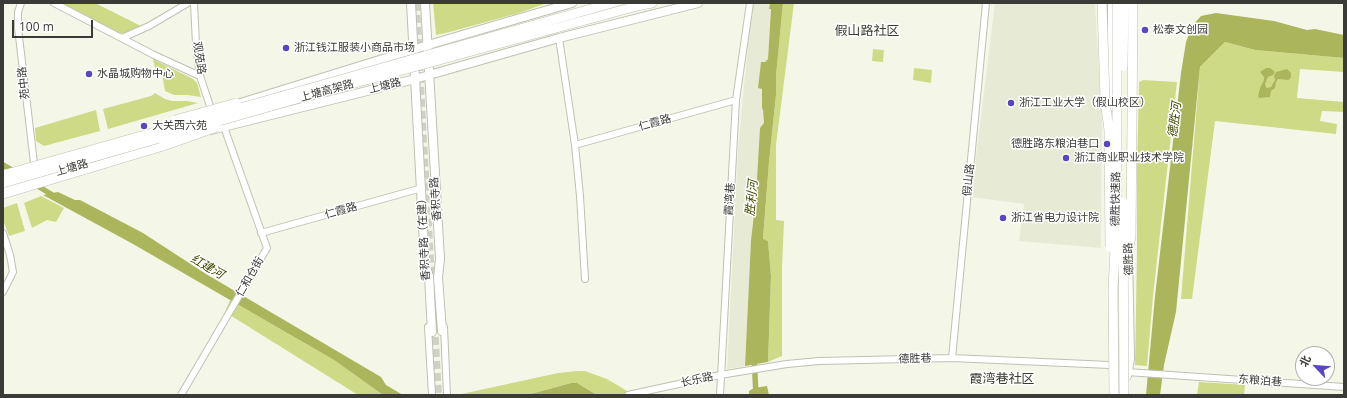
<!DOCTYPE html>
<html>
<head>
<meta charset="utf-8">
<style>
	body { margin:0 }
	#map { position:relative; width:1347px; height:398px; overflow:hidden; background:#f4f7e8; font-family:"Open Sans","Noto Sans SC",sans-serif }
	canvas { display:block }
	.frame { position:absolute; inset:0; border:4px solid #3a3b36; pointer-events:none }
	.north { position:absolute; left:1295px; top:346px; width:40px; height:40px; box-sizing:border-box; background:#fff; border:1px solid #b0b1af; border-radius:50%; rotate:296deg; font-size:11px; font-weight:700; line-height:16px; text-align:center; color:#3a3b36 }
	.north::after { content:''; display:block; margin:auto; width:14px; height:18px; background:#5a46be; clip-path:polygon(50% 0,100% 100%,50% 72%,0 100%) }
	.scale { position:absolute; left:12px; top:20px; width:81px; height:18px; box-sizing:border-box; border:2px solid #3a3b36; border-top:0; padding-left:5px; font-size:12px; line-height:14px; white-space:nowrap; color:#3a3b36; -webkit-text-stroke:3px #fff; paint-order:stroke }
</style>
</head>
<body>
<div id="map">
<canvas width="1347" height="398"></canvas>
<div class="frame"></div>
<div class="north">北</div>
<div class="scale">100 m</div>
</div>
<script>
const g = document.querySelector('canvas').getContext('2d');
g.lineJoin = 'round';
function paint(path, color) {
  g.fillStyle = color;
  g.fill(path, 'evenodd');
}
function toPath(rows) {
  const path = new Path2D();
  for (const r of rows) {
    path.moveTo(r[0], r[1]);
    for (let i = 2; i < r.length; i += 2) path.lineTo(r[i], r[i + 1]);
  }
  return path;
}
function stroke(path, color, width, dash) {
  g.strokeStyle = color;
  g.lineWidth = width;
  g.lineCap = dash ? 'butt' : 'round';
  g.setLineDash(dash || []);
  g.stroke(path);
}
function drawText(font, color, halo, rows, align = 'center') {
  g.font = font + ' "Open Sans","Noto Sans SC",sans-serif';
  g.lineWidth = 3;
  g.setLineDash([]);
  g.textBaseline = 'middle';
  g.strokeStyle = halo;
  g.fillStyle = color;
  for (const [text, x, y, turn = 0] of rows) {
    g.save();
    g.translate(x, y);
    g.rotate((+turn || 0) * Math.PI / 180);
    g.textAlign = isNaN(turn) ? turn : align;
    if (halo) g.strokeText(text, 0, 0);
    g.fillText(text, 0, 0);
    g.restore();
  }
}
paint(toPath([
	[752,3,770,3,769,9,771,9,768,59,765,62,762,89,764,123,751,240,745,366,727,369,738,148],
	[995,3,1095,3,1102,120,1101,248,1019,241,1024,204,971,197]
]), '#e7ebd6');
paint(toPath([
	[61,3,95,3,141,26,124,33,119,33],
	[433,3,547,3,519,13,446,33,436,35],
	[783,3,794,3,776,145,776,220,784,221,782,268,782,356,768,362,771,276,768,241,763,240,769,162,776,95,776,76],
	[1225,42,1255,50,1344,58,1344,72,1300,69,1297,98,1344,102,1344,112,1322,111,1320,121,1337,124,1336,134,1215,121,1192,299,1181,299,1200,67],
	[873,49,884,50,883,62,872,61],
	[153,59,193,79,197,83,201,97,187,95,174,95,165,91,161,68,155,68],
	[914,68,932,70,931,83,913,80],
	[1143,80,1177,82,1153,296,1147,366,1135,365,1137,250,1137,171,1139,82],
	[155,93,165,99,172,101,187,101,198,103,108,129,103,109,151,96],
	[96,110,100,131,44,146,36,141,35,128],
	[41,196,64,208,56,222,47,220,32,228,24,203],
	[17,203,25,231,9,236,3,220,3,208],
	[230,300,334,360,383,395,358,395,225,312],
	[577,371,585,371,607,379,634,395,597,395,577,383,571,383,527,395,457,395,558,373],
	[1199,382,1245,385,1244,395,1197,395]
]), '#cfda87');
paint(toPath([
	[770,3,783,3,776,76,776,95,769,162,763,239,768,241,771,276,768,362,745,366,751,240,756,197,760,128,764,123,763,110,762,108,762,89,758,88,761,62,765,62,768,59,771,9,769,9],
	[1216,13,1274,21,1307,30,1315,29,1344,35,1344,58,1255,50,1225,42,1200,67,1176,312,1164,365,1160,395,1146,395,1155,296,1181,73,1186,42,1192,26,1201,16],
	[1266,68,1270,68,1275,72,1273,75,1268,77,1265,84,1266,87,1267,88,1271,87,1275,80,1274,76,1276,72,1287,69,1291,73,1291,77,1289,80,1278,79,1276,82,1275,88,1271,91,1270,97,1259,98,1258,96,1260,88,1264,80,1264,77,1260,72],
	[58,192,75,200,80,200,143,233,206,274,381,377,386,385,403,395,383,395,334,360,133,244,43,195],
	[571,383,577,383,597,395,527,395],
	[767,386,769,395,749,395,749,391,754,388]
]), '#abb65c');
stroke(toPath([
	[3,165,15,172],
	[34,184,56,197],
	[754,357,756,395]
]), '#abb65c', 5.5);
stroke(toPath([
	[416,3,422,122,431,278],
	[434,325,438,395]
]), '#cfd1c4', 8, [8, 4]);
const minor = toPath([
	[21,3,18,12,18,28,34,163],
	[54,3,154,55,200,76],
	[194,3,196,44,200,76,212,112],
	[122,38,149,26,188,3],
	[559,38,575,145,580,196,585,279],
	[575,145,736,100],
	[3,233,10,255,13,272,3,292],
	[261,233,422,188],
	[428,327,432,395],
	[444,327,447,395],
	[952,358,986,3],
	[181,395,267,248,224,127],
	[628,395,720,375,787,364,819,361,952,358,1110,365,1127,372,1344,387],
	[720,395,736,100,750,3]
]);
const major = toPath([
	[411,3,425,265,429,276,432,332],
	[425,3,440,259,438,277,442,331],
	[1112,3,1112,132],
	[1128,63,1128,18],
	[234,105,428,45,572,3],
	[211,130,415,79,559,38,698,3],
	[3,189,76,167],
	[1127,376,1130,359,1128,248]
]);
const highway = toPath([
	[637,6,652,3],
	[3,194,163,146]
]);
stroke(minor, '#bfc1b3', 8);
stroke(major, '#bfc1b3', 10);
stroke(highway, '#bfc1b3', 10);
stroke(minor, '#fff', 6);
stroke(major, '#fff', 8);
stroke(highway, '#fff', 9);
const highwayBridge = toPath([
	[1102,3,1105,100,1109,130,1110,247],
	[1123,66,1124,3],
	[175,120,236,103],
	[163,146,217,127],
	[3,175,612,3],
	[3,183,289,101,637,6],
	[1123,202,1124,395],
	[1127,254,1131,237,1133,3],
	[1114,395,1113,290,1117,207,1117,3]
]);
stroke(highwayBridge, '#bfc1b3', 10, []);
stroke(highwayBridge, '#fff', 9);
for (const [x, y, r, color] of [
	[1145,30,4,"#5a46be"],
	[286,48,4,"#5a46be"],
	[89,74,4,"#5a46be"],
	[1011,103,4,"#5a46be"],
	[144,126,4,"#5a46be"],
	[1107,144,4,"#5a46be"],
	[1066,158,4,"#5a46be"],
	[1003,218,4,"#5a46be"]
]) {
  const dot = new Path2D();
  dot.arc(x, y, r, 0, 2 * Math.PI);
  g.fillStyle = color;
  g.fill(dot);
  stroke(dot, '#fff', 1.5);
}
drawText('11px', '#3a3b36', '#fff', [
	["松泰文创园",1153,30],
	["浙江钱江服装小商品市场",294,48],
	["水晶城购物中心",97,74],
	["浙江工业大学（假山校区）",1019,103],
	["大关西六苑",152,126],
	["德胜路东粮泊巷口",1099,144,"right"],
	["浙江商业职业技术学院",1074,158],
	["浙江省电力设计院",1011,218]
], 'left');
drawText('11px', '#3a3b36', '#fff', [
	["观苑路",199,58,82],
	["苑中路",24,83,-96],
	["上塘路",385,86,-14],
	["上塘高架路",327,91,-15],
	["仁霞路",655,123,-16],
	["上塘路",72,168,-16],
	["假山路",969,180,-84],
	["香积寺路",436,199,-94],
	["霞湾巷",730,199,-87],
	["德胜快速路",1116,199,-89],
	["仁霞路",341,211,-16],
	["香积寺路（在建）",424,237,-93],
	["德胜路",1129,259,-92],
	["仁和仓街",250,277,-60],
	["德胜巷",915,359,-2],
	["长乐路",697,380,-12],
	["东粮泊巷",1260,381,4]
]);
drawText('italic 12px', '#424800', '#fff', [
	["德胜河",1175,120,-83],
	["胜利河",752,198,-85],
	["红建河",207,267,30]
]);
drawText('13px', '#3a3c30', '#fff', [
	["假山路社区",867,31],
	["霞湾巷社区",1002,379]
]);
</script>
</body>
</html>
